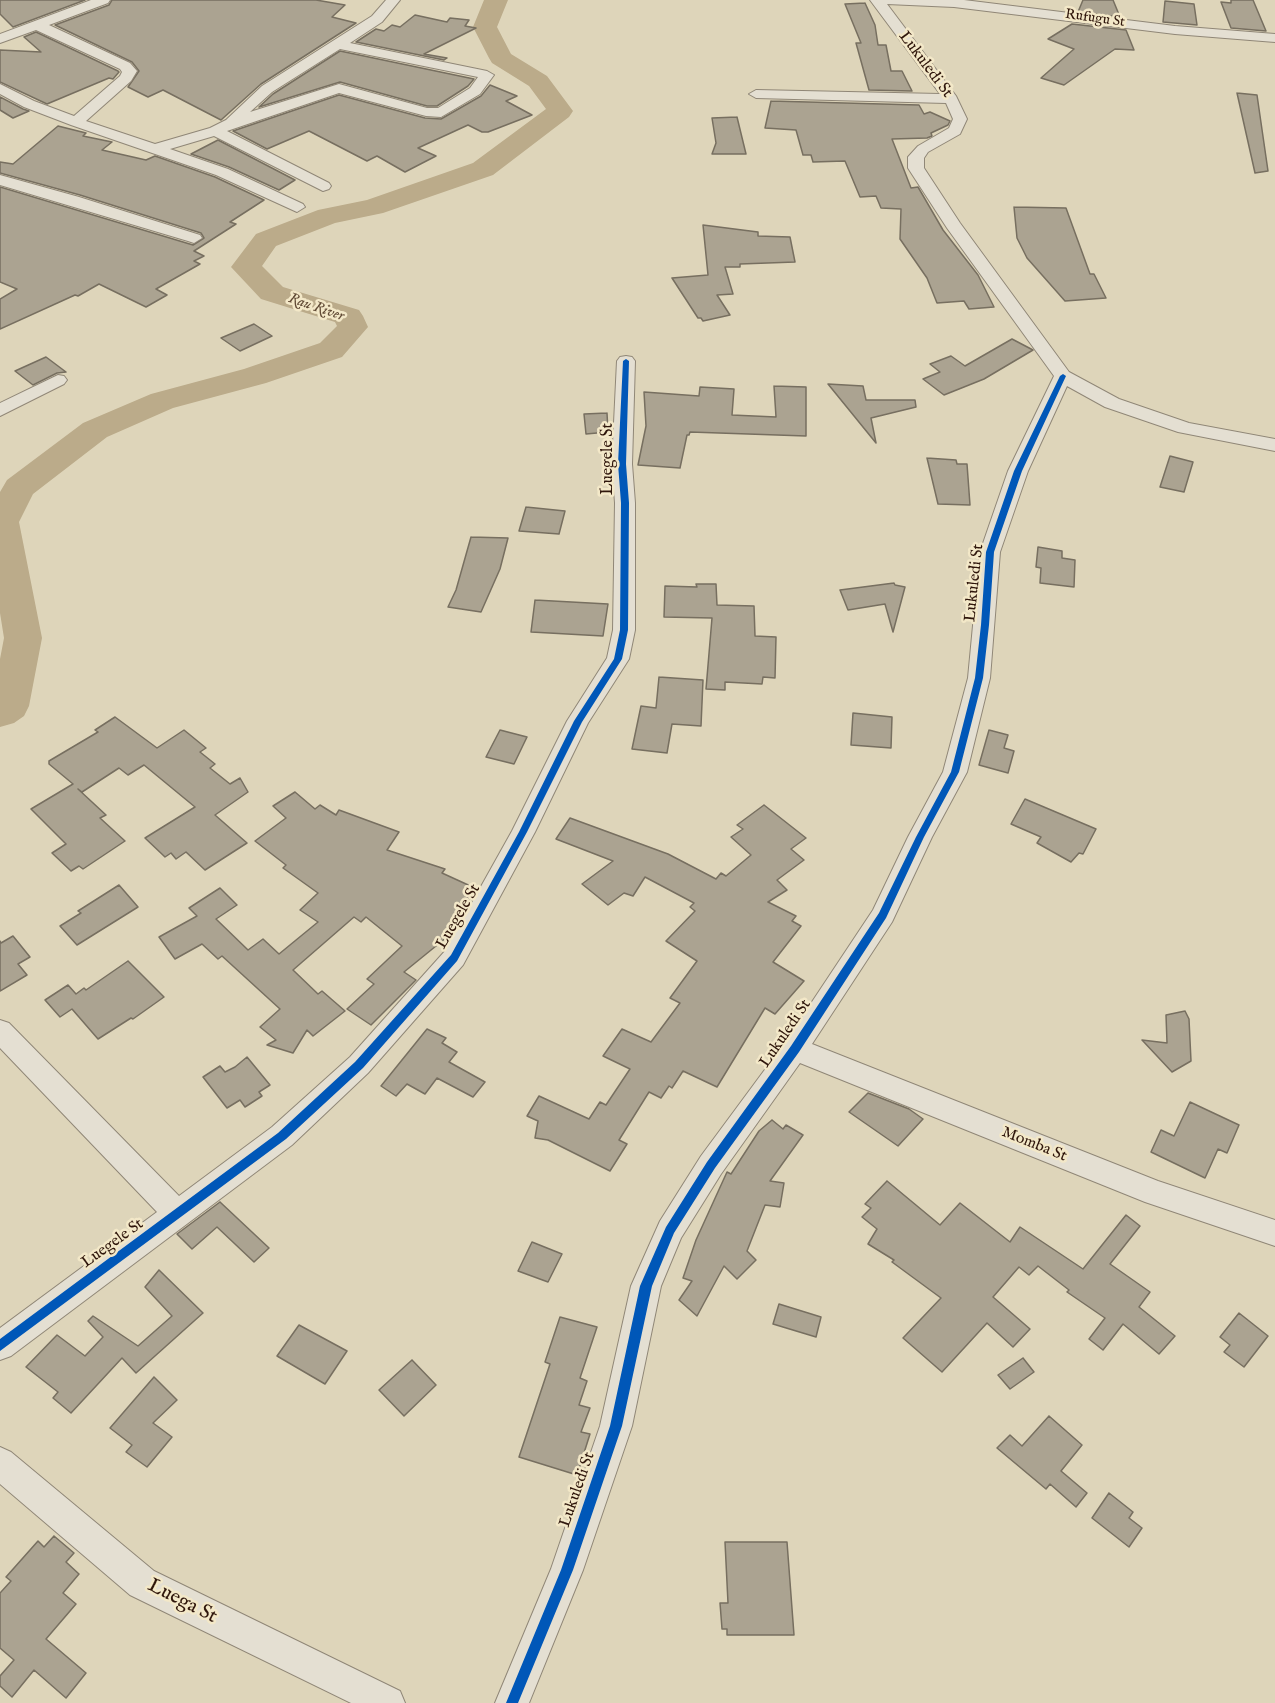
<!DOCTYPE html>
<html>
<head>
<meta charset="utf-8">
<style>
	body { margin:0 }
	canvas { display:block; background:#ded5ba }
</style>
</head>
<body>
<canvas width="1275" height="1703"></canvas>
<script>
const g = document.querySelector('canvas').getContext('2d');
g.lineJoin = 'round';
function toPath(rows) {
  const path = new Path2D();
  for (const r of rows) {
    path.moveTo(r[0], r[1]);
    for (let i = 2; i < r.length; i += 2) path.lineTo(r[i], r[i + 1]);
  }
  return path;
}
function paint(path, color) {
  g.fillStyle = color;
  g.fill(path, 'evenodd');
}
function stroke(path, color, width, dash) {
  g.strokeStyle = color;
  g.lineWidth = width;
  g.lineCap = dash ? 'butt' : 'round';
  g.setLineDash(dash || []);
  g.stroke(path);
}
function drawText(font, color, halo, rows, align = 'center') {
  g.font = font + ' "IM FELL English",serif';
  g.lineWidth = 5;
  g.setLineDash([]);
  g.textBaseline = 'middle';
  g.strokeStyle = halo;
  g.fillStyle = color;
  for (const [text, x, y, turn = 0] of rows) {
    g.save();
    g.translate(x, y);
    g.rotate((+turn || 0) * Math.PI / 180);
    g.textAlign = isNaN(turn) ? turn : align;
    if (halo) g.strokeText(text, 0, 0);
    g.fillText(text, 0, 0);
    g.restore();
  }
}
paint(toPath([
	[484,0,508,0,497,27,511,54,547,76,573,111,569,117,493,175,383,213,335,223,276,246,262,266,283,287,359,310,363,316,368,327,342,357,266,383,173,408,107,437,33,494,19,522,42,638,29,706,24,716,14,723,0,727,0,659,4,638,0,613,0,492,7,480,83,423,151,394,244,369,320,343,337,326,335,322,261,299,231,267,256,234,318,210,367,200,473,163,546,109,529,86,492,63,489,58,473,27,484,0]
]), '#bbab8a');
const building = toPath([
	[0,0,85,0,13,27,0,14,0,0],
	[112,0,316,0,345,5,332,17,356,23,261,84,221,120,163,90,148,97,128,87,139,71,132,62,55,25,109,5,112,0],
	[1083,0,1113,0,1120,17,1078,12,1083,0],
	[1231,0,1253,0,1266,31,1231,28,1221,2,1231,3,1231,0],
	[1165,1,1194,4,1197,25,1163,22,1165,1],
	[865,3,875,25,878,45,886,45,891,71,902,71,912,91,869,90,856,43,861,43,845,4,865,3],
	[415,15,447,22,450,18,469,20,465,26,476,28,424,54,447,58,444,60,356,42,376,29,384,31,392,25,400,27,415,15],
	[1072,24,1126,30,1134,50,1115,49,1064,85,1041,78,1074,49,1048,39,1072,24],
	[36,32,118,71,119,72,113,79,109,78,47,104,0,82,0,50,41,52,24,37,36,32],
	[340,51,474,79,468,86,437,106,427,106,340,82,259,107,273,94,340,51],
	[490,85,517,96,506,101,532,115,488,132,482,132,468,125,418,148,436,156,405,172,377,156,367,161,309,131,267,149,233,131,339,95,425,118,441,119,481,96,490,85],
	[1237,93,1257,95,1268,171,1255,173,1237,93],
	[0,97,23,109,29,111,13,118,0,110,0,97],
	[771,101,919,105,924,114,930,112,950,121,948,125,931,133,932,136,927,138,892,139,911,188,918,187,943,230,978,275,994,307,969,309,964,301,937,303,927,278,900,239,901,209,881,208,876,196,860,197,845,161,813,162,811,155,803,155,796,130,765,128,771,101],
	[737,117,746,154,712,154,716,143,712,118,737,117],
	[58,126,86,133,83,136,112,142,102,150,146,160,155,156,215,177,264,200,230,222,236,224,194,251,204,256,194,261,200,264,156,289,167,295,146,307,99,284,78,296,75,295,0,329,0,299,17,289,0,282,0,187,193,245,204,238,201,233,80,195,0,173,0,162,13,164,58,126],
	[218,140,295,180,279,190,229,167,191,154,218,140],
	[1014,207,1066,208,1090,274,1094,274,1106,298,1065,301,1027,258,1017,238,1014,207],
	[703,225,758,232,758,236,790,237,795,262,740,264,740,267,725,267,733,294,717,295,730,315,703,321,701,318,698,318,672,278,708,275,703,225],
	[254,324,272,336,240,351,221,338,254,324],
	[1012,339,1033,350,984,379,944,395,923,379,940,372,930,364,951,356,965,366,1012,339],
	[46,357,66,372,57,373,33,385,15,371,46,357],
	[828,384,863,386,866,400,915,400,916,407,871,418,876,443,828,384],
	[774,386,806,387,806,436,690,432,689,435,687,435,680,468,638,465,646,426,644,392,699,396,700,387,734,389,732,415,776,417,774,386],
	[607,413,608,432,586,434,584,414,607,413],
	[1170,456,1193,462,1184,492,1160,487,1170,456],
	[927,458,956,460,957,464,967,464,970,505,938,504,927,458],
	[526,507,565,511,559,534,519,531,526,507],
	[471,537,508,538,500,569,481,612,448,607,456,590,471,537],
	[1038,547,1062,551,1062,558,1075,560,1074,587,1040,583,1041,568,1036,567,1038,547],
	[894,583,895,585,905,587,893,632,885,604,848,610,840,590,894,583],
	[696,584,716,584,717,605,754,606,755,636,776,637,775,678,763,677,762,684,725,682,725,690,706,689,712,618,664,617,665,586,697,587,696,584],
	[535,600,608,604,603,636,531,632,535,600],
	[659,677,703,680,701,726,672,724,667,753,632,749,641,706,656,708,659,677],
	[853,713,892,717,891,748,851,745,853,713],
	[115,717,157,748,184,730,206,748,200,752,215,764,210,768,230,784,240,778,248,792,215,815,247,843,205,870,186,852,176,859,171,853,165,857,145,838,195,807,144,765,128,775,119,768,82,792,78,789,106,815,100,818,125,841,83,869,79,866,71,871,52,853,66,844,31,809,73,784,49,764,49,761,98,732,95,730,115,717],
	[500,730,527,737,514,764,486,757,500,730],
	[989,730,1008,735,1004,748,1014,751,1008,773,979,765,989,730],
	[295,792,315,809,320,805,336,815,339,810,399,832,387,850,445,869,442,873,477,889,452,933,404,972,416,980,371,1025,347,1009,374,984,367,979,402,946,366,917,361,922,354,917,293,970,318,994,322,991,345,1011,313,1036,307,1030,293,1053,267,1045,276,1040,260,1027,280,1009,222,956,218,959,202,944,175,959,159,937,197,916,189,908,220,888,237,905,216,919,248,950,263,939,279,954,318,922,300,910,318,893,283,868,286,865,255,841,286,818,273,806,295,792],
	[1025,799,1096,829,1083,854,1079,853,1071,862,1037,843,1041,837,1011,824,1025,799],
	[764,805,806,838,791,849,804,860,777,880,787,890,768,902,796,916,792,921,801,926,773,962,804,981,775,1014,765,1008,717,1087,683,1071,672,1088,669,1086,661,1098,649,1092,619,1140,627,1144,610,1171,548,1140,535,1138,538,1121,527,1116,539,1096,589,1119,600,1102,606,1105,630,1069,603,1056,622,1029,651,1042,680,1003,670,998,697,961,666,941,695,911,690,907,694,903,645,877,633,896,624,893,608,905,582,884,613,861,556,839,570,818,668,854,716,879,721,873,726,876,751,855,731,837,743,829,737,825,764,805],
	[119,885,138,907,77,945,60,926,81,913,78,911,119,885],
	[13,936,30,957,18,964,27,975,0,991,0,941,1,943,13,936],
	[128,961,164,997,133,1019,131,1018,98,1039,72,1009,60,1017,45,1000,68,985,76,994,84,988,86,990,128,961],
	[1185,1011,1189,1019,1191,1061,1172,1072,1142,1040,1167,1043,1166,1015,1185,1011],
	[427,1029,446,1038,442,1043,457,1052,449,1062,485,1082,473,1097,437,1078,425,1094,407,1084,396,1096,381,1086,427,1029],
	[247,1057,270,1085,259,1092,262,1096,245,1107,240,1100,227,1108,203,1077,220,1066,225,1072,235,1067,247,1057],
	[868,1093,909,1109,923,1119,898,1146,849,1112,868,1093],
	[1190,1102,1239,1125,1227,1153,1218,1149,1205,1178,1151,1152,1161,1130,1174,1136,1190,1102],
	[772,1120,783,1129,786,1125,803,1135,770,1181,784,1183,780,1207,765,1205,747,1251,756,1260,737,1279,724,1266,697,1316,679,1300,692,1281,683,1278,696,1240,727,1172,731,1174,759,1131,772,1120],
	[887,1181,940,1225,960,1203,1010,1242,1020,1227,1083,1269,1126,1215,1140,1226,1110,1264,1150,1292,1139,1307,1175,1336,1159,1354,1123,1324,1103,1350,1089,1339,1105,1318,1067,1292,1069,1290,1038,1266,1029,1275,1019,1267,993,1297,1030,1329,1013,1347,987,1323,942,1372,903,1338,941,1298,892,1262,894,1260,868,1244,877,1229,862,1217,871,1208,865,1204,887,1181],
	[220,1202,269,1248,254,1262,217,1227,192,1249,177,1234,220,1202],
	[532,1242,562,1254,548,1282,518,1271,532,1242],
	[159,1270,203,1313,136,1373,122,1358,71,1413,53,1398,58,1392,26,1367,57,1335,85,1356,103,1337,88,1321,93,1316,138,1346,172,1316,145,1287,159,1270],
	[779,1304,821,1317,816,1337,773,1324,779,1304],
	[1239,1313,1268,1336,1244,1367,1224,1352,1230,1345,1220,1337,1239,1313],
	[560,1317,597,1327,580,1378,587,1381,579,1405,590,1408,581,1432,590,1434,577,1475,519,1457,550,1364,545,1362,560,1317],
	[299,1325,347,1351,325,1384,277,1356,299,1325],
	[1023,1358,1034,1372,1010,1389,998,1375,1023,1358],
	[412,1360,436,1385,404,1416,379,1390,412,1360],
	[154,1377,177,1400,153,1423,172,1437,147,1467,126,1452,132,1445,110,1428,154,1377],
	[1049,1416,1082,1445,1061,1471,1087,1493,1076,1507,1050,1484,1046,1489,997,1448,1010,1435,1022,1446,1049,1416],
	[1109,1493,1133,1512,1129,1518,1142,1528,1129,1547,1092,1518,1109,1493],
	[54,1536,74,1553,66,1562,79,1574,63,1593,76,1604,46,1639,86,1673,66,1698,34,1670,12,1697,0,1686,0,1676,14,1660,0,1648,0,1593,11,1581,6,1577,38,1541,44,1547,54,1536],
	[725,1542,787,1542,794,1635,727,1635,727,1629,722,1629,720,1603,728,1603,725,1542]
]);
paint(building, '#aba391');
stroke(building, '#776f60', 1.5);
const minor = toPath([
	[91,0,110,0,108,3,49,25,130,63,137,71,131,81,86,121,155,144,210,128,226,120,262,86,372,16,386,0,400,0,382,22,350,43,487,71,494,75,480,94,441,117,426,116,339,93,227,131,329,183,331,186,329,189,323,191,214,136,170,149,228,169,303,204,305,207,297,212,216,175,71,125,24,107,0,94,0,84,34,101,74,116,120,76,122,72,120,69,36,30,0,43,0,34,91,0],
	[340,49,478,77,470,88,438,108,427,108,339,84,250,112,272,92,340,49],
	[870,0,964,0,1175,26,1275,34,1275,42,1175,34,954,7,887,4,956,96,967,119,960,134,928,152,924,158,924,168,960,223,1069,372,1119,399,1189,423,1275,439,1275,451,1178,432,1105,407,1067,386,1028,471,1000,552,990,678,967,772,932,837,892,922,812,1044,1158,1181,1275,1220,1275,1246,1145,1202,800,1063,721,1174,681,1238,661,1286,632,1426,583,1570,529,1703,495,1703,551,1569,600,1426,631,1286,660,1221,701,1156,786,1041,873,910,908,837,943,772,968,678,980,552,1008,471,1054,376,947,228,908,168,908,157,918,146,949,128,953,119,946,103,756,98,749,94,756,90,940,94,870,0],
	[0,175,79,197,200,235,202,238,194,243,188,241,0,185,0,175],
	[626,356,632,357,635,361,632,464,635,503,635,630,629,659,588,723,535,832,463,965,368,1073,292,1145,11,1356,0,1360,0,1328,157,1212,0,1048,0,1020,9,1023,179,1196,272,1127,350,1057,445,951,512,831,567,721,607,658,613,630,615,503,612,464,617,361,620,357,626,356],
	[58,375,64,376,67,380,64,384,0,416,0,403,58,375],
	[0,1447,11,1452,154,1571,400,1691,405,1703,351,1703,130,1595,0,1484,0,1447]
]);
stroke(minor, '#908777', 2);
paint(minor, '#e4dfd2');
paint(toPath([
	[626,359,629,361,626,464,629,503,628,630,622,659,582,722,527,832,457,961,363,1068,286,1139,0,1351,0,1339,278,1133,355,1062,451,955,519,832,574,721,614,659,620,630,621,503,618,464,623,361,626,359],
	[1063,374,1066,376,1022,471,994,552,989,625,983,678,959,772,924,837,886,918,799,1052,715,1168,674,1233,652,1286,622,1426,573,1570,518,1703,506,1703,561,1570,610,1426,640,1286,666,1227,707,1162,791,1046,879,913,916,837,951,772,975,678,981,625,986,552,1014,471,1060,376,1063,374]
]), '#0057b8');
drawText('14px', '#2f160b', '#f3e8c8', [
	["Rufugu St",1095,19,8]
]);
drawText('italic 15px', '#614a35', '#f3e8c8', [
	["Rau River",316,308,19]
]);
drawText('16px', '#2f160b', '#f3e8c8', [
	["Lukuledi St",925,65,53],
	["Luegele St",609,459,-90],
	["Lukuledi St",975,583,-84],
	["Luegele St",459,917,-60],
	["Lukuledi St",786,1034,-56],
	["Momba St",1034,1145,22],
	["Luegele St",113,1244,-36],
	["Lukuledi St",578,1490,-71]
]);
drawText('20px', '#2f160b', '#f3e8c8', [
	["Luega St",182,1602,27]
]);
</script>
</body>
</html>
